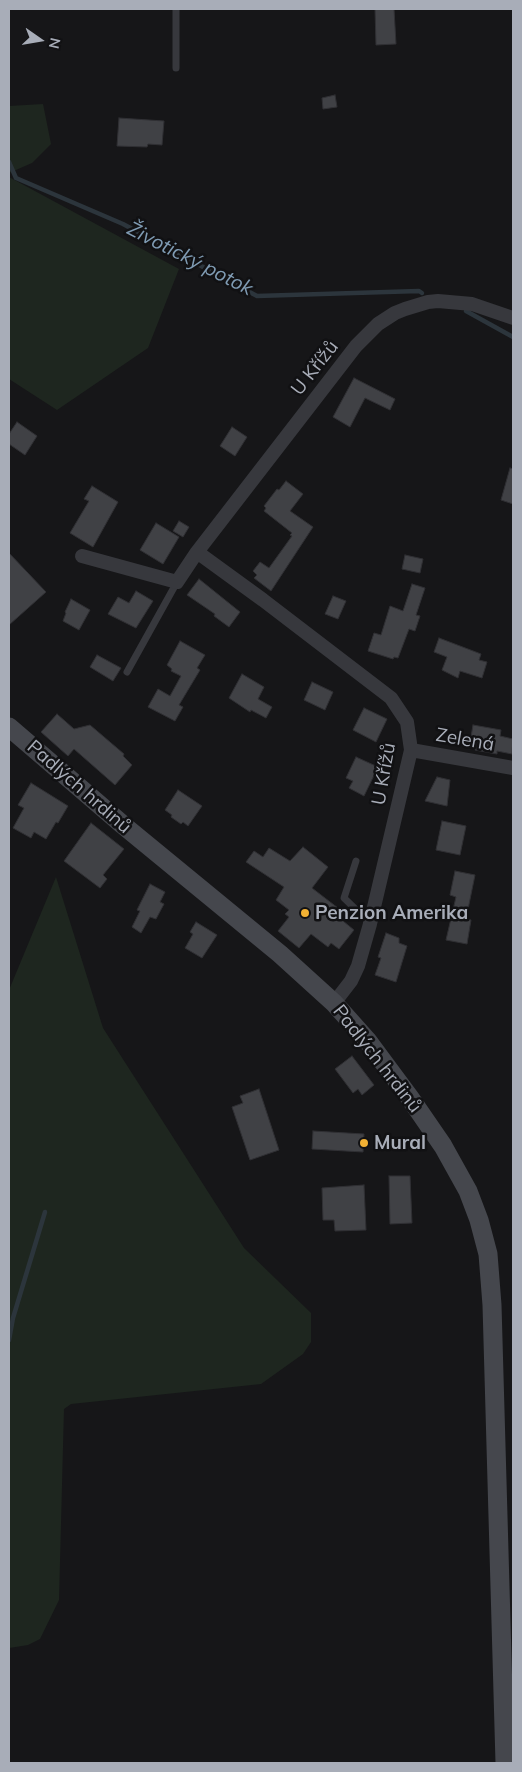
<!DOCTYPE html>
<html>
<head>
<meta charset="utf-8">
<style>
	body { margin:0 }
	#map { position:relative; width:522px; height:1772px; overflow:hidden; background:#161618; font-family:Mulish,sans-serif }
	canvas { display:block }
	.frame { position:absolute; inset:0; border:10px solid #a8adb8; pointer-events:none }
	.north { position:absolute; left:15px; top:15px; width:50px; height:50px; -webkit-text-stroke:4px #111113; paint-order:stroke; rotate:103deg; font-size:14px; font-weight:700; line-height:20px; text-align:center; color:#a8adb8 }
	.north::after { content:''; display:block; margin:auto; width:18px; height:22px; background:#a8adb8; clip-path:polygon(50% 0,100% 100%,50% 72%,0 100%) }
</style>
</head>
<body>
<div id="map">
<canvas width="522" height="1772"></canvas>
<div class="frame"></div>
<div class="north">N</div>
</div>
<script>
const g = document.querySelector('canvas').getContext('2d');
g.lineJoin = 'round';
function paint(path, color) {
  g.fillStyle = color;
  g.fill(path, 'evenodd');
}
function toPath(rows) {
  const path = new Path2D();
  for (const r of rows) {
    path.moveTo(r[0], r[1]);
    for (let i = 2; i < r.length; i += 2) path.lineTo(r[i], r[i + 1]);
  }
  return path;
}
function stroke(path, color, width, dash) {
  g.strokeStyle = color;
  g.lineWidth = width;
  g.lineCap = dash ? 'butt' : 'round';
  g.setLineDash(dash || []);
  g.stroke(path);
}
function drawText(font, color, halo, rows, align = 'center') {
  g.font = font + ' Mulish,sans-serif';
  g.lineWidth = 5;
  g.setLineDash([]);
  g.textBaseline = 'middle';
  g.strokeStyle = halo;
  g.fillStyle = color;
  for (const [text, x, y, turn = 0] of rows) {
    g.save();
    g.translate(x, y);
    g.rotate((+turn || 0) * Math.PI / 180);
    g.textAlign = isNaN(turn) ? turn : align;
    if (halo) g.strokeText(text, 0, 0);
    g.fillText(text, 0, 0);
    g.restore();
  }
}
paint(toPath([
	[43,104,51,144,32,163,9,173,9,106],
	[9,177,179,269,148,348,57,410,9,379],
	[56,877,103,1028,244,1248,311,1313,311,1342,303,1354,261,1384,71,1404,64,1409,59,1600,40,1639,28,1645,9,1648,9,990]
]), '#1e261f');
stroke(toPath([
	[9,162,16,178,123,224,257,296,419,291,422,293],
	[466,311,513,337],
	[9,1340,13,1318,45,1212]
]), '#2c353c', 4.5);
const building = toPath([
	[375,9,394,9,396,44,376,45,375,9],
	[335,95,337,107,323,109,322,98,335,95],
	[119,118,164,121,162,145,148,144,147,147,117,146,119,118],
	[354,378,395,399,390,410,365,398,350,427,333,417,354,378],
	[17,422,37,436,25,455,9,444,9,434,17,422],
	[232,427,247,437,235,456,220,446,232,427],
	[510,468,513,469,513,504,501,500,510,468],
	[286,481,303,494,290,511,313,527,271,591,254,578,257,575,253,571,260,562,269,568,292,536,290,535,292,533,264,511,266,508,264,506,277,489,279,490,286,481],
	[92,486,118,502,93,547,70,533,89,501,84,499,92,486],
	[179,521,189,527,183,537,173,531,179,521],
	[156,523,179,537,163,564,140,550,156,523],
	[9,553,46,592,9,625,9,553],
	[405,555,423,559,420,573,402,569,405,555],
	[199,579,240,612,229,627,214,616,215,614,187,595,199,579],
	[412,584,425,588,416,615,420,616,415,631,409,629,398,658,394,657,393,659,368,651,374,633,381,635,390,606,403,611,412,584],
	[136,591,153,601,136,628,108,614,118,597,129,603,136,591],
	[333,596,346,601,338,619,325,614,333,596],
	[71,599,90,610,79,630,63,621,66,613,65,612,71,599],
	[439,638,481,654,479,660,487,662,482,678,460,671,458,678,442,670,447,657,434,652,439,638],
	[180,641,205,655,197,668,200,670,179,705,183,707,175,721,148,707,158,689,170,696,181,676,171,671,172,669,167,665,180,641],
	[97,655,121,668,113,681,90,667,97,655],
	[242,674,264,687,258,699,272,707,266,718,251,710,250,712,229,698,242,674],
	[312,682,333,692,325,710,304,700,312,682],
	[364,708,387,719,376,742,353,730,364,708],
	[57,714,74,729,90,725,124,754,123,756,132,765,115,785,74,749,68,756,41,732,57,714],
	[473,725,501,730,500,736,513,739,512,754,497,751,497,754,475,750,476,744,470,743,473,725],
	[356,757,378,767,364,796,349,788,353,781,346,778,356,757],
	[437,777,450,780,447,806,425,801,437,777],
	[31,783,68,806,58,823,56,822,46,839,34,832,31,838,13,828,24,808,18,805,31,783],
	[178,790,202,806,188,826,183,822,181,824,171,817,172,815,165,810,178,790],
	[442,821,466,826,460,855,436,850,442,821],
	[91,823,124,849,103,875,107,879,100,888,64,861,91,823],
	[303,847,328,867,312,888,347,915,343,921,354,930,339,949,331,943,328,947,311,934,299,948,278,931,289,917,285,914,289,910,276,900,284,887,246,862,254,851,263,857,269,848,290,861,303,847],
	[455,871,475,875,466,919,471,920,467,944,446,940,456,897,450,895,455,871],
	[150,884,165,892,160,902,164,904,156,919,150,917,141,933,132,927,140,911,137,910,150,884],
	[196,922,217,935,202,958,185,948,193,934,190,932,196,922],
	[386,933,399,938,399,943,407,946,396,982,375,975,381,958,378,957,386,933],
	[352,1056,374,1085,362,1095,358,1089,353,1093,335,1069,352,1056],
	[259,1089,279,1150,250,1160,232,1107,243,1103,240,1096,259,1089],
	[313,1131,364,1134,363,1152,312,1149,313,1131],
	[389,1176,410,1176,412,1223,390,1224,389,1176],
	[364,1185,366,1230,335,1231,334,1220,323,1220,322,1188,364,1185]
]);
paint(building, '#404145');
stroke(building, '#303034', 1);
stroke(toPath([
	[176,9,176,68],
	[127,672,177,582],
	[356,861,344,898,370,923]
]), '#37383d', 7);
stroke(toPath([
	[197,552,263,600,391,698,407,722,411,750,370,924,358,966,351,981,334,1003],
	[82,556,177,582,197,552,356,346,378,324,395,313,405,309,428,302,438,301,472,304,513,318],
	[411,750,513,768]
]), '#37383d', 14);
stroke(toPath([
	[9,727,123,825,280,954,334,1003,367,1040,410,1098,443,1146,468,1191,479,1220,488,1254,492,1305,505,1763]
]), '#45474d', 19);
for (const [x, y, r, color] of [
	[305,913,5,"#f2b134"],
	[364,1143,5,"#f2b134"]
]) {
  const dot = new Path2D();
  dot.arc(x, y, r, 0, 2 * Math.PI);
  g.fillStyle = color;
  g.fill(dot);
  stroke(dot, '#111113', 2);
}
drawText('19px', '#a8adb8', '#111113', [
	["U Křížů",315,368,-52],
	["Zelená",465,740,10],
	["U Křížů",384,774,-80],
	["Padlých hrdinů",79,787,41],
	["Padlých hrdinů",377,1059,52]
]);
drawText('bold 19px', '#a8adb8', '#111113', [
	["Penzion Amerika",315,913],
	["Mural",374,1143]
], 'left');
drawText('italic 20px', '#7f9bb3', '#111113', [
	["Životický potok",190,259,27]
]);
</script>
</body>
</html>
